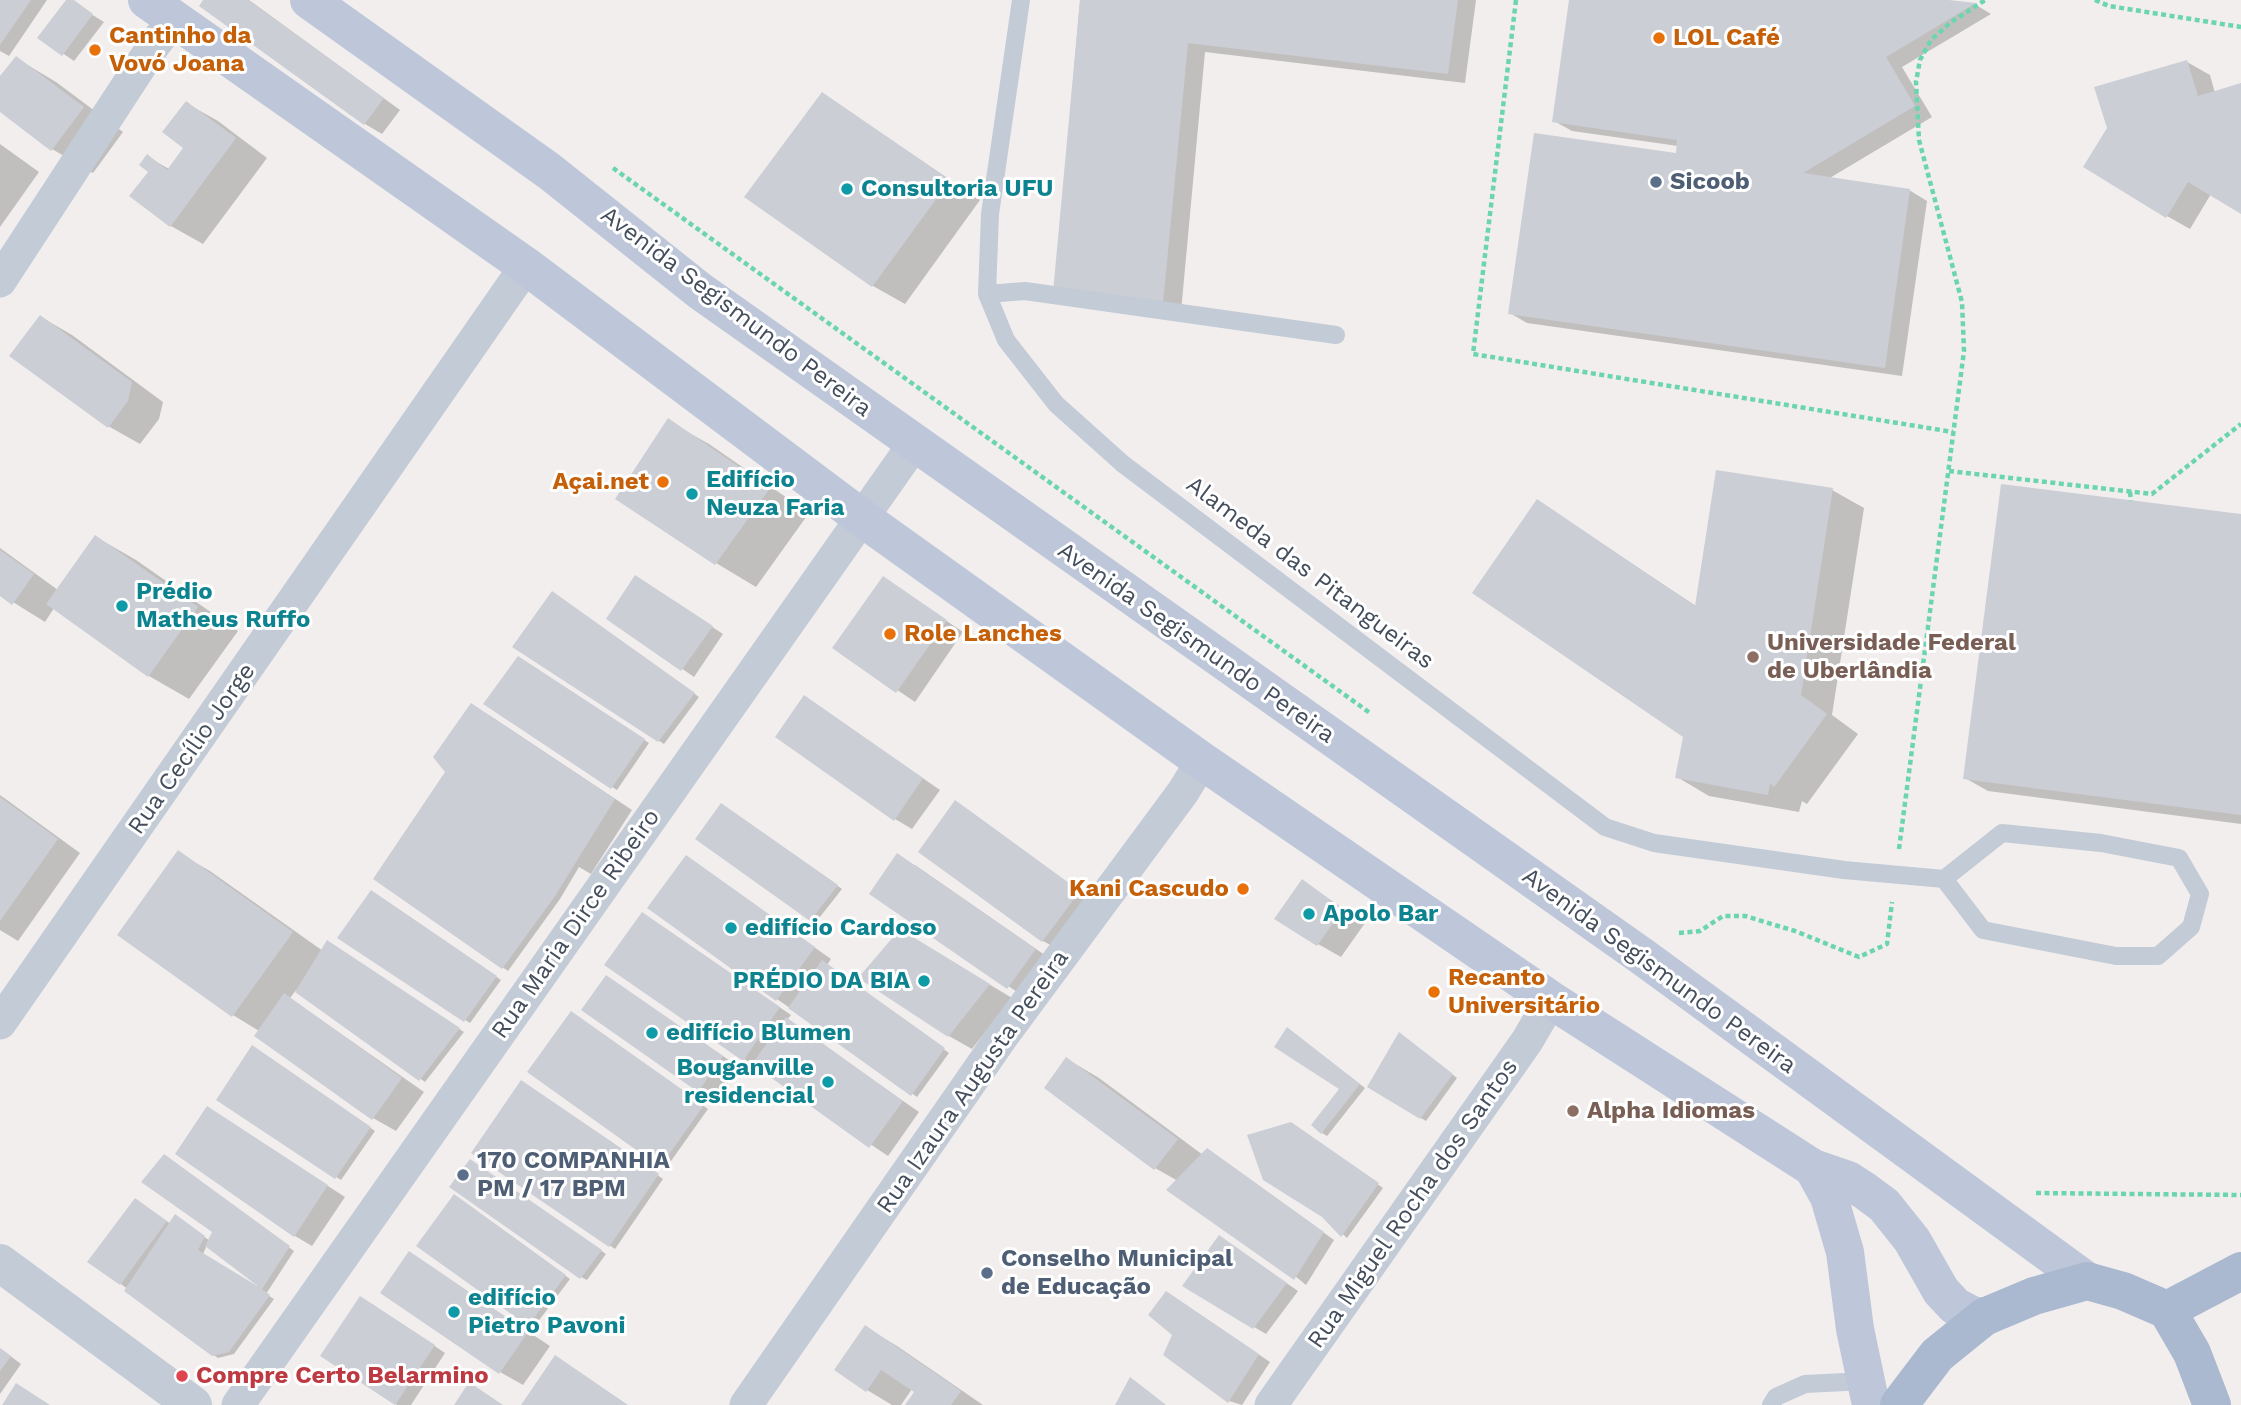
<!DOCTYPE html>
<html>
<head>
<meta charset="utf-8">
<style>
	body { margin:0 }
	canvas { display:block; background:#f1eeed }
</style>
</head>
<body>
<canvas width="2241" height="1405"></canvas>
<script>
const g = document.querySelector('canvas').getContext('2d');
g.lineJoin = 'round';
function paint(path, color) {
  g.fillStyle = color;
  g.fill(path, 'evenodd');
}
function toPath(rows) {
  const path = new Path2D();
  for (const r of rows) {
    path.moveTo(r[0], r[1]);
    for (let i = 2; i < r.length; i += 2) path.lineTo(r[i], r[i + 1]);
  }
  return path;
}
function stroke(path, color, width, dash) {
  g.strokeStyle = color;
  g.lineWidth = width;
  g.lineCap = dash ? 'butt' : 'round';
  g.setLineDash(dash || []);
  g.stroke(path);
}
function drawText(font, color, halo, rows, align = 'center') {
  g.font = font + ' "Work Sans",sans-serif';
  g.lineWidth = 6;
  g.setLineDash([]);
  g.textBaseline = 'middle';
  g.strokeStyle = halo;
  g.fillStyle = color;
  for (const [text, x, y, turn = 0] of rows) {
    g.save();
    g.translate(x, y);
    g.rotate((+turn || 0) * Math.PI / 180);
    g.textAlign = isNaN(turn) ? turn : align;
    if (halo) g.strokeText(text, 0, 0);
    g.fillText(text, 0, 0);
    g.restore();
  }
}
paint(toPath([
	[0,0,47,0,9,56,0,51],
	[68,0,104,22,74,61,40,38],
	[205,0,249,0,400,110,382,134,365,124],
	[1080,0,1476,0,1465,83,1205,52,1181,312,1055,291],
	[1571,0,1943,0,1976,5,1991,14,1902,67,1932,117,1828,179,1909,190,1927,201,1902,376,1527,323,1510,313,1677,155,1678,146,1572,131,1554,121],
	[16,58,56,82,123,132,93,173,52,149,0,110,0,79],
	[2187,62,2210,75,2215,93,2241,85,2241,212,2211,194,2190,229,2167,216],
	[823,94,980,200,905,304,873,286,747,197],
	[186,103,218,121,267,158,203,244,171,226,132,196,150,172,148,157,169,169,186,148],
	[0,144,39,172,0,227],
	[41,317,72,335,163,402,159,419,140,444,108,426],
	[668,421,709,444,809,513,756,587,716,563],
	[1832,490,1864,508,1832,715,1858,734,1807,804,1802,801,1799,812,1709,796,1677,777,1685,736,1537,501,1696,606],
	[2241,516,2241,824,1988,791,1965,778],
	[96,537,136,560,238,631,189,699,149,676,54,608,45,622,0,594,0,548,58,590],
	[883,578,963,632,915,702,835,648],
	[647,584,723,634,694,677,609,618],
	[557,596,699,697,664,744,514,647],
	[518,658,649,743,617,790,485,704],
	[805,697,940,790,912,829,895,819],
	[489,715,632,810,591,874,579,867,560,899,508,971,375,879],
	[0,795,80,853,18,941,0,930],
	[727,808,842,889,816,922,811,919],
	[967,809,1090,899,1054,947,1043,941],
	[178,853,210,871,323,951,328,943,464,1032,425,1082,296,990,290,998,424,1092,396,1131,373,1118,259,1031,233,1015],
	[686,857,831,959,827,965,949,1053,917,1097,777,999],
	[915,865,1052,960,1026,998,871,893],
	[1302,881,1365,923,1341,957,1318,944],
	[377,895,501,980,470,1023,339,938],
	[654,921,791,1015,787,1020,919,1112,888,1156,744,1059],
	[923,944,1012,998,972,1049,949,1036],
	[607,977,739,1067,716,1100,699,1090],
	[576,1016,708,1109,666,1168,661,1165],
	[1293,1033,1365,1088,1327,1136,1322,1133,1342,1088],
	[1404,1037,1457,1078,1426,1121,1369,1087],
	[258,1050,375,1131,341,1180,219,1100],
	[1067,1059,1099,1078,1203,1155,1219,1157,1334,1240,1306,1285,1178,1181,1155,1168],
	[527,1085,663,1179,615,1249,473,1152],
	[224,1119,345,1197,312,1246,295,1236],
	[1296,1127,1383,1188,1347,1238,1323,1216],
	[169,1159,294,1251,266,1294,274,1299,234,1354,218,1358,212,1354,121,1284,141,1204,171,1224,181,1220,210,1241,215,1232],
	[207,1245,259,1285,258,1287,203,1254],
	[476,1165,606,1254,587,1280,581,1277],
	[459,1199,570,1279,534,1327,529,1324],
	[1220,1237,1298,1291,1266,1334,1184,1286],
	[409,1253,550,1346,523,1385,500,1372],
	[1178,1300,1270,1362,1242,1405,1229,1401],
	[372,1304,445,1353,411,1405,397,1405,322,1356],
	[865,1327,897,1346,983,1405,907,1405,916,1392,912,1389,901,1405,892,1405,867,1390],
	[0,1348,21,1364,0,1394]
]), '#0003');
paint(toPath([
	[0,0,31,0,0,45],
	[66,0,74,0,93,14,62,56,37,38],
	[203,0,248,0,384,98,364,125,199,6],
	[1080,0,1458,0,1448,74,1188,43,1163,303,1053,292],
	[1569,0,1949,0,1976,3,1886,57,1915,106,1803,173,1910,189,1885,368,1508,314,1534,133,1676,153,1677,140,1552,122],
	[16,56,84,107,51,151,0,112,0,76],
	[2187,60,2198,96,2241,83,2241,214,2188,182,2166,218,2083,167,2107,128,2094,87],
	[822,92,950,180,872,287,744,197],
	[186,101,236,138,170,227,129,196,148,172,139,165,147,154,167,170,183,148,162,132],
	[40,315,132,382,128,401,108,428,9,356],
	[668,418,770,488,715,565,615,499],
	[1716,470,1833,488,1801,695,1827,714,1774,787,1770,783,1768,795,1675,778,1683,737,1472,593,1537,499,1695,606],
	[2001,484,2241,514,2241,815,1963,779],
	[95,535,198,607,148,677,46,604],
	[0,550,34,574,12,605,0,596],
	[635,575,713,626,681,671,606,619],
	[883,576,947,620,896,693,832,648],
	[552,591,695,693,658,742,512,647],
	[518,656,645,739,611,789,483,704],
	[804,695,923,778,894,821,775,737],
	[471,703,615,799,555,896,502,969,373,879,445,772,433,757],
	[0,797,58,839,0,921],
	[955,800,1080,891,1042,942,918,852],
	[721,803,838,885,810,921,695,839],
	[178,850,293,932,232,1017,117,935],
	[897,853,1036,949,1007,989,869,894],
	[686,855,815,947,776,1001,647,908],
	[1302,879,1343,909,1317,946,1274,919],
	[371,890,497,976,464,1022,337,938],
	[642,912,780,1007,743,1061,604,965],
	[900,929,990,984,948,1037,858,978],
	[327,940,460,1028,419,1081,295,992],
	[822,960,945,1048,911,1096,788,1008],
	[606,975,723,1056,698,1092,581,1010],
	[284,993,402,1078,372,1120,254,1036],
	[571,1011,704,1105,660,1167,527,1072],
	[786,1017,903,1101,869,1148,752,1064],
	[1287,1027,1360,1084,1321,1134,1311,1125,1339,1089,1274,1047],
	[1399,1032,1453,1074,1420,1119,1367,1087],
	[252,1045,371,1127,335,1179,216,1100],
	[1066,1057,1178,1139,1154,1170,1044,1088],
	[521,1080,659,1174,609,1247,471,1153],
	[207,1106,328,1185,294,1237,175,1154],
	[1291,1122,1379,1183,1341,1237,1322,1217,1263,1180,1247,1135],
	[1207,1148,1324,1232,1294,1280,1166,1190],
	[164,1154,290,1246,262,1289,270,1295,229,1352,212,1356,124,1291,175,1214,205,1236,198,1250,259,1287,205,1246,212,1232,141,1182],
	[470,1159,602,1250,580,1279,449,1187],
	[454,1194,566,1275,528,1326,416,1246],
	[135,1198,167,1221,120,1285,87,1262],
	[1219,1235,1287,1283,1253,1329,1182,1286],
	[409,1251,528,1332,499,1374,380,1293],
	[1166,1291,1259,1354,1228,1403,1163,1355,1172,1335,1148,1315],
	[360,1296,435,1345,395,1405,320,1356],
	[865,1325,961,1391,951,1405,905,1405,914,1392,881,1370,866,1392,834,1370],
	[0,1348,11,1356,0,1371],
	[555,1355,628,1405,521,1405],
	[1130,1377,1147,1390,1166,1405,1115,1405],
	[469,1382,503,1405,454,1405],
	[16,1383,50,1405,2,1405]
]), '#ccced6');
stroke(toPath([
	[1516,0,1473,354,1953,432],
	[2095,0,2109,6,2241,27],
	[613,168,1370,713],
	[1949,471,2152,494,2241,424],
	[2130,492,2131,501],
	[1899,849,1964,351,1962,302,1919,140,1916,82,1920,60,1931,40,1950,23,1985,0],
	[1679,933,1700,931,1723,916,1745,916,1795,931,1859,957,1887,944,1892,902],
	[2036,1193,2241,1195]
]), '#6bd5b0', 4.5, [5, 3.5]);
stroke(toPath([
	[1021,0,990,214,987,294,1006,340,1056,404,1123,464,1605,827,1654,843,1844,870,1944,879],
	[987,294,1025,291,1336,335],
	[2002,833,2101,843,2179,858,2200,894,2191,927,2158,956,2116,956,1983,930,1944,879,2002,833],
	[1771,1405,1776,1397,1805,1384,1865,1381]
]), '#c3cbd7', 18);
stroke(toPath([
	[0,281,154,45,174,19],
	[0,1023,526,266],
	[238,1405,914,444],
	[746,1405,1001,1038,1183,792,1202,761],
	[1271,1405,1527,1041,1551,1000]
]), '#c3cbd7', 33);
stroke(toPath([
	[0,1263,193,1405]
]), '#c3cbd7', 38);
stroke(toPath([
	[147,0,526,266,862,518,1202,761,1551,1000,1813,1168,1848,1180,1865,1191,1884,1205,1912,1240,1941,1291,1955,1306,1972,1315,1984,1317],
	[309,0,549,171,700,291,1643,957,2087,1281],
	[1813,1168,1829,1197,1845,1252,1855,1329,1871,1405]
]), '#bec7d9', 38);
stroke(toPath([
	[2167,1310,2241,1271],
	[1899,1405,1937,1355,1984,1317,2034,1296,2087,1281,2123,1291,2167,1310,2192,1353,2212,1405]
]), '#aab8d0', 38);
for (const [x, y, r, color] of [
	[1659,38,7,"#e8710a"],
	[95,50,7,"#e8710a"],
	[1656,182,7,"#5c6f8a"],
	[847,189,7,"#0f9aa8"],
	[663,482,7,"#e8710a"],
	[692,494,7,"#0f9aa8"],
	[122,606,7,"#0f9aa8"],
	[890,634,7,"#e8710a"],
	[1753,657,7,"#8d6e63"],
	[1243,889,7,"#e8710a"],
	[1309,914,7,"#0f9aa8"],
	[731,928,7,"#0f9aa8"],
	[924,981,7,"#0f9aa8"],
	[1434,992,7,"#e8710a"],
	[652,1033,7,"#0f9aa8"],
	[828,1082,7,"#0f9aa8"],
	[1573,1111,7,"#8d6e63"],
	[463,1175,7,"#5c6f8a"],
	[987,1273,7,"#5c6f8a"],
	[454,1312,7,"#0f9aa8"],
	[182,1376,7,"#e0444e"]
]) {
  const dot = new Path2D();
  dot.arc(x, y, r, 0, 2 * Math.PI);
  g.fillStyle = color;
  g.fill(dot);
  stroke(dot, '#fff', 2.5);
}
drawText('bold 24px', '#c56008', '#fff', [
	["Cantinho da",109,36],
	["Vovó Joana",109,64],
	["LOL Café",1673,38],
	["Açai.net",649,482,"right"],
	["Role Lanches",904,634],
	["Kani Cascudo",1229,889,"right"],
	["Recanto",1448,978],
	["Universitário",1448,1006]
], 'left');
drawText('bold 24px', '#4e5e75', '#fff', [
	["Sicoob",1670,182],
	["170 COMPANHIA",477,1161],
	["PM / 17 BPM",477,1189],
	["Conselho Municipal",1001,1259],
	["de Educação",1001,1287]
], 'left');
drawText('bold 24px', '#0d838f', '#fff', [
	["Consultoria UFU",861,189],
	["Edifício",706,480],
	["Neuza Faria",706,508],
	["Prédio",136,592],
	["Matheus Ruffo",136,620],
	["Apolo Bar",1323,914],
	["edifício Cardoso",745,928],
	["PRÉDIO DA BIA",910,981,"right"],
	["edifício Blumen",666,1033],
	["Bouganville",814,1068,"right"],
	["residencial",814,1096,"right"],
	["edifício",468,1298],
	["Pietro Pavoni",468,1326]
], 'left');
drawText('24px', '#444e5d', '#fff', [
	["Avenida Segismundo Pereira",736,312,37],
	["Alameda das Pitangueiras",1310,573,37],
	["Avenida Segismundo Pereira",1196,643,35],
	["Rua Cecílio Jorge",192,749,-55],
	["Rua Maria Dirce Ribeiro",576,924,-55],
	["Avenida Segismundo Pereira",1659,971,36],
	["Rua Izaura Augusta Pereira",973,1082,-55],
	["Rua Miguel Rocha dos Santos",1413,1204,-55]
]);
drawText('bold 24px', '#785e54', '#fff', [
	["Universidade Federal",1767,643],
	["de Uberlândia",1767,671],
	["Alpha Idiomas",1587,1111]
], 'left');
drawText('bold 24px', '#be3a42', '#fff', [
	["Compre Certo Belarmino",196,1376]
], 'left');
</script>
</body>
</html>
